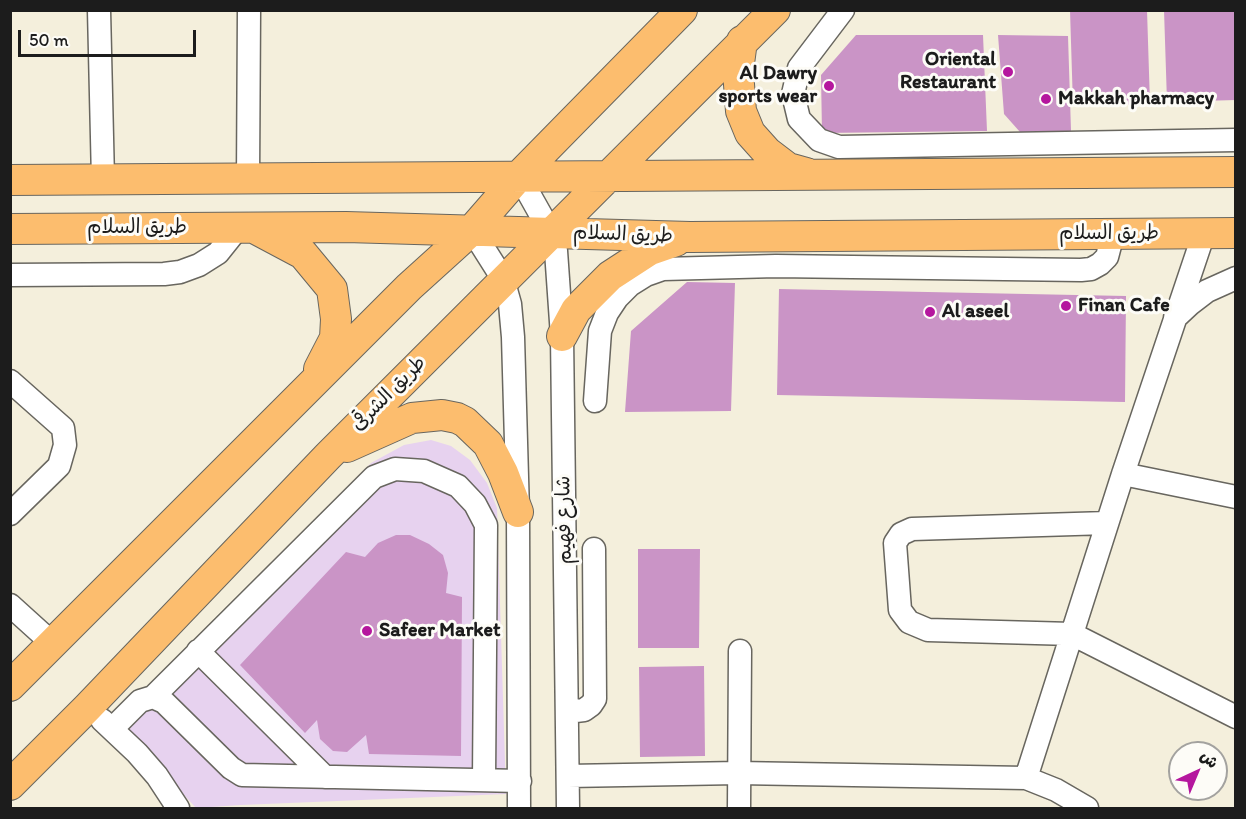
<!DOCTYPE html>
<html>
<head>
<meta charset="utf-8">
<style>
	body { margin:0 }
	#map { position:relative; width:1246px; height:819px; overflow:hidden; background:#f4efdc; font-family:Itim,"Playpen Sans Arabic",sans-serif }
	canvas { display:block }
	.frame { position:absolute; inset:0; border:12px solid #1c1c1c; pointer-events:none }
	.north { position:absolute; left:1168px; top:741px; width:60px; height:60px; box-sizing:border-box; background:#fdfcf7; border:2px solid #a3a29f; border-radius:50%; rotate:44deg; font-size:16px; font-weight:700; line-height:24px; text-align:center; color:#1c1c1c }
	.north::after { content:''; display:block; margin:auto; width:21px; height:27px; background:#b5179e; clip-path:polygon(50% 0,100% 100%,50% 72%,0 100%) }
	.scale { position:absolute; left:18px; top:30px; width:178px; height:27px; box-sizing:border-box; border:3px solid #1c1c1c; border-top:0; padding-left:8px; font-size:18px; line-height:21px; white-space:nowrap; color:#1c1c1c; -webkit-text-stroke:4px #fdfcf7; paint-order:stroke }
</style>
</head>
<body>
<div id="map">
<canvas width="1246" height="819"></canvas>
<div class="frame"></div>
<div class="north">ش</div>
<div class="scale">50 m</div>
</div>
<script>
const g = document.querySelector('canvas').getContext('2d');
g.lineJoin = 'round';
function paint(path, color) {
  g.fillStyle = color;
  g.fill(path, 'evenodd');
}
function toPath(rows) {
  const path = new Path2D();
  for (const r of rows) {
    path.moveTo(r[0], r[1]);
    for (let i = 2; i < r.length; i += 2) path.lineTo(r[i], r[i + 1]);
  }
  return path;
}
function stroke(path, color, width, dash) {
  g.strokeStyle = color;
  g.lineWidth = width;
  g.lineCap = dash ? 'butt' : 'round';
  g.setLineDash(dash || []);
  g.stroke(path);
}
function drawText(font, color, halo, rows, align = 'center') {
  g.font = font + ' Itim,"Playpen Sans Arabic",sans-serif';
  g.lineWidth = 6;
  g.setLineDash([]);
  g.textBaseline = 'middle';
  g.strokeStyle = halo;
  g.fillStyle = color;
  for (const [text, x, y, turn = 0] of rows) {
    g.save();
    g.translate(x, y);
    g.rotate((+turn || 0) * Math.PI / 180);
    g.textAlign = isNaN(turn) ? turn : align;
    if (halo) g.strokeText(text, 0, 0);
    g.fillText(text, 0, 0);
    g.restore();
  }
}
paint(toPath([
	[431,440,451,446,470,460,487,483,497,508,506,794,241,805,196,808,118,723,371,463,404,445]
]), '#e7d2ef');
paint(toPath([
	[1070,10,1147,10,1150,104,1073,106],
	[1164,10,1236,10,1236,100,1167,102],
	[856,35,983,35,987,131,822,133,821,75],
	[998,35,1068,36,1071,131,1020,132,1004,114],
	[687,282,735,283,731,411,625,412,631,331],
	[779,289,1126,296,1125,402,777,395],
	[396,535,410,535,429,544,443,555,448,573,446,593,462,597,461,756,369,754,366,735,347,752,333,751,320,739,317,720,305,733,240,665,346,552,365,557,378,543],
	[638,549,700,549,699,648,638,648],
	[704,666,705,756,640,757,639,667]
]), '#ca94c6');
const minor = toPath([
	[99,10,103,180],
	[843,10,799,68,793,94,799,119,819,140,839,147,1236,140],
	[519,176,551,233,556,251,562,336,568,808],
	[248,179,249,10],
	[472,230,503,279,510,304,513,337,518,512,519,808],
	[10,275,164,274,180,272,199,265,218,253,238,228],
	[1175,318,1190,304,1207,291,1236,278],
	[10,381,63,428,65,445,59,466,10,514],
	[595,401,600,331,607,313,617,298,630,285,646,275,663,269,776,266,1081,270,1091,269,1100,264,1107,257,1113,234],
	[1123,474,1236,497],
	[1107,523,912,529,901,534,895,543,900,610,909,622,928,630,1072,634,1236,717],
	[10,605,52,643],
	[198,651,325,777],
	[153,697,374,477,395,469,424,471,458,486,475,504,486,525,484,780],
	[567,712,584,710,591,705,595,699,594,549],
	[102,720,137,753,157,776,178,808],
	[112,729,140,701,153,697,164,702,231,768,242,775,520,781],
	[568,776,738,773,1026,778,1056,790,1087,808],
	[1026,778,1123,474,1204,233],
	[739,808,740,651]
]);
const major = toPath([
	[742,41,738,71,741,111,750,133,767,152,788,168,806,173],
	[10,180,1236,172],
	[10,229,346,227,690,237,1236,233],
	[256,229,303,254,332,289,336,319,335,338,319,369],
	[562,336,576,310,610,276,650,250,676,241],
	[347,447,412,418,442,415,457,418,465,422,488,444,503,473,518,512],
	[10,686,409,287,472,230,519,176,682,10],
	[10,785,87,708,328,456,775,10]
]);
stroke(minor, '#68665f', 25);
stroke(major, '#68665f', 32);
stroke(minor, '#fff', 22);
stroke(major, '#fcbd6e', 30);
for (const [x, y, r, color] of [
	[1008,72,6,"#b5179e"],
	[829,86,6,"#b5179e"],
	[1046,99,6,"#b5179e"],
	[1066,306,6,"#b5179e"],
	[930,312,6,"#b5179e"],
	[367,631,6,"#b5179e"]
]) {
  const dot = new Path2D();
  dot.arc(x, y, r, 0, 2 * Math.PI);
  g.fillStyle = color;
  g.fill(dot);
  stroke(dot, '#fdfcf7', 2);
}
drawText('bold 20px', '#1c1c1c', '#fdfcf7', [
	["Oriental",996,60,"right"],
	["Restaurant",996,83,"right"],
	["Al Dawry",817,74,"right"],
	["sports wear",817,97,"right"],
	["Makkah pharmacy",1058,99],
	["Finan Cafe",1078,306],
	["Al aseel",942,312],
	["Safeer Market",379,631]
], 'left');
drawText('20px', '#1c1c1c', '#fdfcf7', [
	["طريق السلام",137,228],
	["طريق السلام",1109,234],
	["طريق السلام",623,235,2],
	["طريق الشرقى",389,394,-45],
	["شارع فهيم",565,520,-91]
]);
</script>
</body>
</html>
